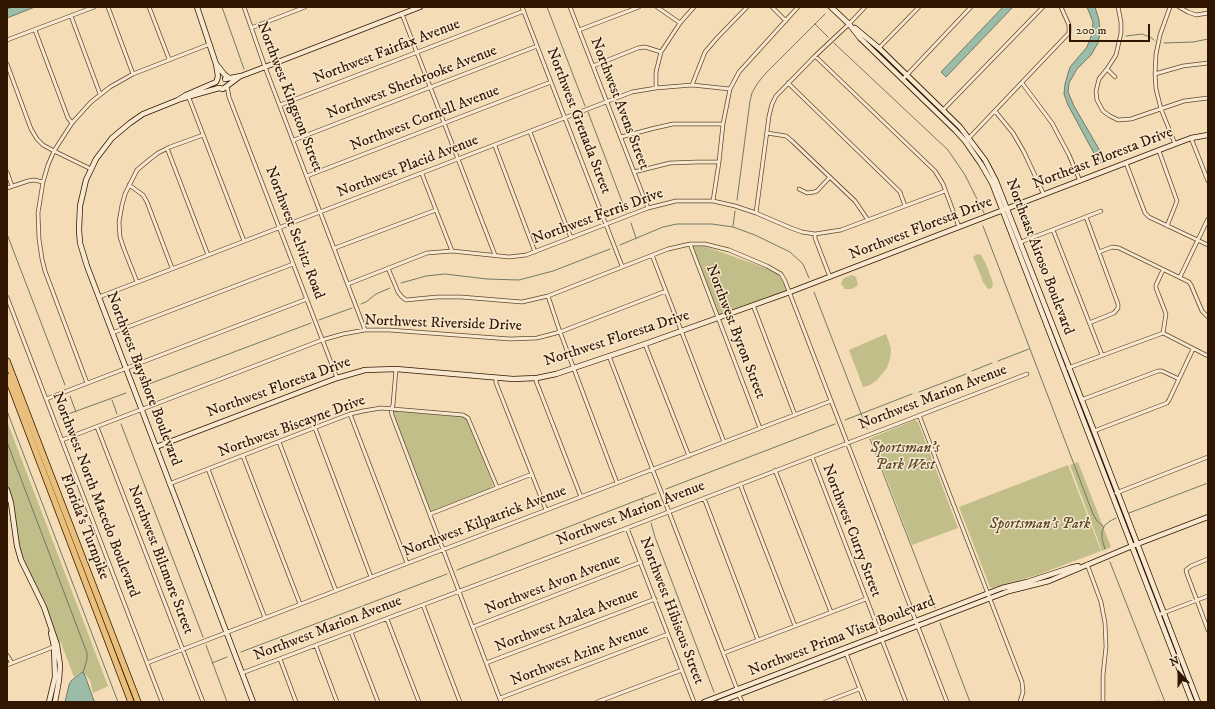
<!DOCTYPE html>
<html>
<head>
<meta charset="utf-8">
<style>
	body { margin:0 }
	#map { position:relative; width:1215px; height:709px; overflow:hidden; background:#f4dcb6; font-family:"IM FELL DW Pica",serif }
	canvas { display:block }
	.frame { position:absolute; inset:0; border:8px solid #311701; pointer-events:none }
	.north { position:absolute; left:1159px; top:653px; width:40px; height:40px; -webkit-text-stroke:3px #f8e8d0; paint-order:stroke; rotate:339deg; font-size:11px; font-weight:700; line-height:16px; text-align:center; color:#311701 }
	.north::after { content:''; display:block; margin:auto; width:14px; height:18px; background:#311701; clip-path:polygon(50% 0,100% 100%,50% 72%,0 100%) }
	.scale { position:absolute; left:1069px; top:24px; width:81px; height:18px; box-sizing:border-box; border:2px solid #311701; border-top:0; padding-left:5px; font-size:12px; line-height:14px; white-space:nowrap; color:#311701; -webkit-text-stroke:3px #f8e8d0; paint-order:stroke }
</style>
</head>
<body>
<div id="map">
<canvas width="1215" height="709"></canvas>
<div class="frame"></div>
<div class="north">N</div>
<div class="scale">200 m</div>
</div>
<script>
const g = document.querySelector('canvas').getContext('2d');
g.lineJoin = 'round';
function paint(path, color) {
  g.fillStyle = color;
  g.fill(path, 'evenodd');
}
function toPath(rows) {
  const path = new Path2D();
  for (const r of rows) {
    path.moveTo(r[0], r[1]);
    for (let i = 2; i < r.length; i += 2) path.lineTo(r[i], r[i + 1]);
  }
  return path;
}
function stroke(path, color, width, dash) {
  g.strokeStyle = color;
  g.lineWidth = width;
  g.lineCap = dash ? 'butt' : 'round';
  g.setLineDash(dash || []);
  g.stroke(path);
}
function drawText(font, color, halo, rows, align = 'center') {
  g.font = font + ' "IM FELL DW Pica",serif';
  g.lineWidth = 3;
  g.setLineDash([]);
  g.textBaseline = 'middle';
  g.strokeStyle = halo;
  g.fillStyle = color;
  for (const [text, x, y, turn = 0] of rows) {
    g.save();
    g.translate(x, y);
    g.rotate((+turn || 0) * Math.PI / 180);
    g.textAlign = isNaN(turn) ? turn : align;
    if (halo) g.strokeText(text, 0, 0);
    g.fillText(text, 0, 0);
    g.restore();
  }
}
paint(toPath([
	[692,246,704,246,774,271,778,274,788,291,719,316],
	[977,254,981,255,986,264,993,283,992,288,989,289,987,288,983,282,981,276,973,257],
	[852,275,856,277,858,285,852,289,845,289,841,284,842,281,844,278],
	[886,334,889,342,891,349,890,359,887,368,877,380,870,385,863,387,849,350],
	[394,411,464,417,469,422,492,482,493,485,491,489,434,511,432,512,430,510,393,414],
	[915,420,918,422,958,528,912,545,871,438],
	[7,421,108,686,93,693,90,680,85,674,84,672,82,671,74,677,61,643,58,642,45,606,23,560,19,546,9,491,7,486],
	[1078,462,1111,547,1102,551,1070,465],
	[1068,465,1101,551,1037,575,992,588,990,587,959,507]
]), '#c2be89');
const water = toPath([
	[13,7,35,7,7,18,7,9,13,7],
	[1003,7,1013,7,946,77,941,72,1003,7],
	[1087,7,1095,7,1099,20,1100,33,1098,43,1091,55,1077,69,1069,83,1068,92,1074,106,1103,156,1102,164,1096,157,1068,105,1064,94,1065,84,1070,67,1087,47,1092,34,1093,22,1087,7],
	[82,672,84,673,94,701,96,702,65,702,69,685,71,681,82,672]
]);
paint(water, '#9cbcaa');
stroke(water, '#717a66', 1);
stroke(toPath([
	[222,7,244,69],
	[547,7,585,106],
	[815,24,828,37],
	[1126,36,1142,34,1150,37,1154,40],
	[834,43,948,150,965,175,984,213],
	[1164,43,1193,42,1208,39],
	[588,112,626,212],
	[737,200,750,101,752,93,757,84,765,74,825,14],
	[631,223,636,238],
	[733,226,735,211],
	[983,226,1093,514,1097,521,1104,527],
	[7,234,65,385],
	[620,245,663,227,677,224,712,224,733,227,755,235,790,252,803,264,809,278],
	[401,283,426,276,445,274,487,279,519,280,553,271,610,249],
	[814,292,867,429],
	[361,304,366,302,376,294,390,288],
	[319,320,352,308],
	[998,361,1029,349],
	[972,371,992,363],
	[141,387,311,323],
	[919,392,966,374],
	[70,396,76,412],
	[112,400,117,414],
	[7,411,118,702],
	[60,417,126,393],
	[845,420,912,394],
	[121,424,203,637],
	[870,439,935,608],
	[7,442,87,653,87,659,83,673],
	[666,489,835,424],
	[642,499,647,513],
	[1129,513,1208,483],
	[651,523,655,537,714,692],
	[1105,549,1102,539,1102,532,1104,526,1110,521,1116,518],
	[1110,562,1165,702],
	[457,570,656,493],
	[940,623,970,702],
	[206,645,227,702],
	[241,652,447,574],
	[212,663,227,657],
	[1155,702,1158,701]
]), '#717a66', 1);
const street = toPath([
	[108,7,133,74],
	[149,7,169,59],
	[244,7,265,67,365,330],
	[522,7,622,266],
	[570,7,648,208],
	[657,7,680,23],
	[772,7,786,21],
	[1118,7,1121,22,1121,33,1116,55,1107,69,1099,79,1096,91,1097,100,1103,111,1110,116,1118,120,1131,119,1184,101,1208,98],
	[1170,7,1160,35,1156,54,1155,74,1156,89,1161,109,1175,144],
	[1179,7,1188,12,1196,15,1208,13],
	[402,14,495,255],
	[71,16,100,94],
	[251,28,305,7],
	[35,30,68,118,72,123],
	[579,30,639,7],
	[7,40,94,7],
	[879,48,919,7],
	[815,56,935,171,943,184,959,227],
	[7,64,31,129,37,139,43,145,54,151,91,169],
	[593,66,638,48,645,47,661,52],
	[1107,69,1115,77],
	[1155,74,1183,66,1208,63],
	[903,79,971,7],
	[788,83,893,185,900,192,905,206],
	[1022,83,1052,123,1069,155,1080,181],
	[692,85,705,52,717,38,747,7],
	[227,86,229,97,337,378],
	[656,88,656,72,661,52,680,23,694,7],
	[189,98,244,241],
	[280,105,524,11],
	[943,110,1043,7],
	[995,111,1013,133,1024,152,1044,195],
	[530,132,571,238],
	[767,133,786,136,792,141,855,201,868,220],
	[621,137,655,128,673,124,723,124],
	[1191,138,1208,181],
	[968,139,1067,35,1069,33,1069,25,1061,7],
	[294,140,537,46],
	[495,146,535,252],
	[167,148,208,255],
	[1159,151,1177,201,1167,226],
	[1126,163,1145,213,1149,217,1208,245],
	[7,172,12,186],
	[634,172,670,163,697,162,719,162],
	[422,174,452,251],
	[307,176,551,82],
	[129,185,143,195,147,202,172,268],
	[7,188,28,181,34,180,43,182],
	[799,189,807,193,814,192,817,191,830,177],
	[713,201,719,162,723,124,730,89,739,72,798,7],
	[756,213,769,116,772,104,776,96,815,56,849,24,865,7],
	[1086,217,1118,304,1118,308,1114,313,1089,323],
	[1053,230,1102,355],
	[815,234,815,238,830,277],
	[1021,242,1101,211],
	[690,244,760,428],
	[335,248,436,210],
	[1099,252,1112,247,1119,248,1189,282,1191,285,1202,311,1208,317],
	[652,255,724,442],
	[388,268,398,292,402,297,406,300,437,297,461,297,522,302,548,296,668,249,690,244,705,244,729,250,767,266,781,274,785,281,947,702],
	[1180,277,1208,219],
	[137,282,124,249,120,237,119,222,122,205,125,194,137,170,149,160,158,153,170,147,203,135],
	[348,284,427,253,452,251,509,257,526,255,648,208,676,201,713,201,735,206,756,213,791,228,802,232,815,234,841,230,945,191],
	[548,296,560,332,617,483],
	[7,297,162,702],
	[99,297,632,92,656,88,692,85,730,89],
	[753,305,795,415],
	[112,333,293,264],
	[1163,333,1166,314,1156,288,1156,285,1163,270],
	[645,344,689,456],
	[609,356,737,689],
	[1068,368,1163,333,1208,356],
	[396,369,393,405,391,409,392,415,501,702],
	[496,378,496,383,546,510],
	[537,378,536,381,581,497],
	[87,383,45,271,42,259,39,239,38,213,43,182,48,165,54,151,72,123,91,102,110,87,133,74,210,44],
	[46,399,307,299],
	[1081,400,1158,371,1162,371,1179,379],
	[350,414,407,563],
	[919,415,1022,682,1023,692,1020,702],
	[97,427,203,702],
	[315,428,371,577],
	[1094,431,1167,403,1169,400,1193,349],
	[62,440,322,340,343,334,365,330,389,330,510,339,537,338,560,332,666,291],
	[279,442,336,591],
	[243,456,300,604],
	[812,457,880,634],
	[208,469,265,618],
	[775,470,831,612],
	[169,484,350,414,363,411,381,408,463,415,468,418,497,487],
	[740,484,795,626],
	[1116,493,1208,457],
	[704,498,758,640],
	[430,514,532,474],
	[627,528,694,702],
	[1208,559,1191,566,1186,570,1187,574,1208,630],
	[1087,564,1101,602,1105,623,1106,647,1103,675,1103,702],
	[423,605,460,702],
	[1158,615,1208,596],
	[387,619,419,702],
	[473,627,641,562],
	[351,632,378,702],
	[882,640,906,702],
	[316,646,337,702],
	[724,653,866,599],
	[846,653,865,702],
	[7,655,12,663],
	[280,659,296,702],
	[147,663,831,401],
	[486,663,655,599],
	[7,665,56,646],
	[242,673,627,528,1027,374],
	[739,695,742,702],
	[500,698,668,634],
	[597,702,682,670],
	[825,702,859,689]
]);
const secondary = toPath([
	[197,7,216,64,218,76,217,80],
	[831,7,849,24,860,38,955,130,965,141,981,164,992,183,1192,702],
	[855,28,879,48,960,127,985,160,996,181,1094,431,1198,702],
	[217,65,224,74,229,78],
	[225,79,241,76,265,67,420,7],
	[216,82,186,95,178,100,143,114,130,123,112,138,96,159,86,180,80,206,79,230,80,243,87,266,253,702],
	[180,99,219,88,223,89,239,77],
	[156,447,337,378,365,370,396,369,513,379,537,378,556,374,645,344,790,292,1175,144,1191,138,1208,135],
	[7,490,11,503,17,546,21,560,44,607,57,645,60,665,59,680,55,702],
	[49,702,55,677,54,646,51,633],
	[704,702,1002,588,1027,582,1070,568,1078,566],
	[719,702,959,610,1009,591,1049,581,1132,546,1208,517]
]);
const highway = toPath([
	[7,361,138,702],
	[7,376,131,702]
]);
stroke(street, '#62482e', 4.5);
stroke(secondary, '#311701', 6);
stroke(highway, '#311701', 7);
stroke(street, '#f8e8d0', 3);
stroke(secondary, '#f8e8d0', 4.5);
stroke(highway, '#eabe7b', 5.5);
drawText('15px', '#311701', '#f8e8d0', [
	["Northwest Fairfax Avenue",387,52,-21],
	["Northwest Sherbrooke Avenue",412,83,-21],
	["Northwest Kingston Street",289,97,69],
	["Northwest Avens Street",619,104,69],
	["Northwest Cornell Avenue",425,119,-21],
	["Northwest Grenada Street",578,121,69],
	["Northeast Floresta Drive",1103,159,-21],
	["Northwest Placid Avenue",408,167,-21],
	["Northwest Ferris Drive",598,217,-20],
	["Northwest Floresta Drive",921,229,-21],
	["Northwest Selvitz Road",294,233,69],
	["Northeast Airoso Boulevard",1039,257,69],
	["Northwest Riverside Drive",443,324,2],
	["Northwest Byron Street",735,332,69],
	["Northwest Floresta Drive",617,339,-18],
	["Northwest Bayshore Boulevard",143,379,69],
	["Northwest Floresta Drive",279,388,-20],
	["Northwest Marion Avenue",933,398,-21],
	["Northwest Biscayne Drive",292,427,-20],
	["Northwest North Macedo Boulevard",95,495,69],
	["Northwest Marion Avenue",631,514,-21],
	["Northwest Kilpatrick Avenue",485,522,-21],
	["Florida's Turnpike",84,527,69],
	["Northwest Curry Street",851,531,69],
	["Northwest Biltmore Street",160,560,69],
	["Northwest Avon Avenue",553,585,-21],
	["Northwest Hibiscus Street",671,611,69],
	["Northwest Azalea Avenue",567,621,-21],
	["Northwest Marion Avenue",328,629,-21],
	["Northwest Prima Vista Boulevard",842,637,-21],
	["Northwest Azine Avenue",580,656,-21]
]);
drawText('italic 15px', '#5c492a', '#f8e8d0', [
	["Sportsman's",905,449],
	["Park West",905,466],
	["Sportsman's Park",1040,525]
]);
</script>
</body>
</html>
